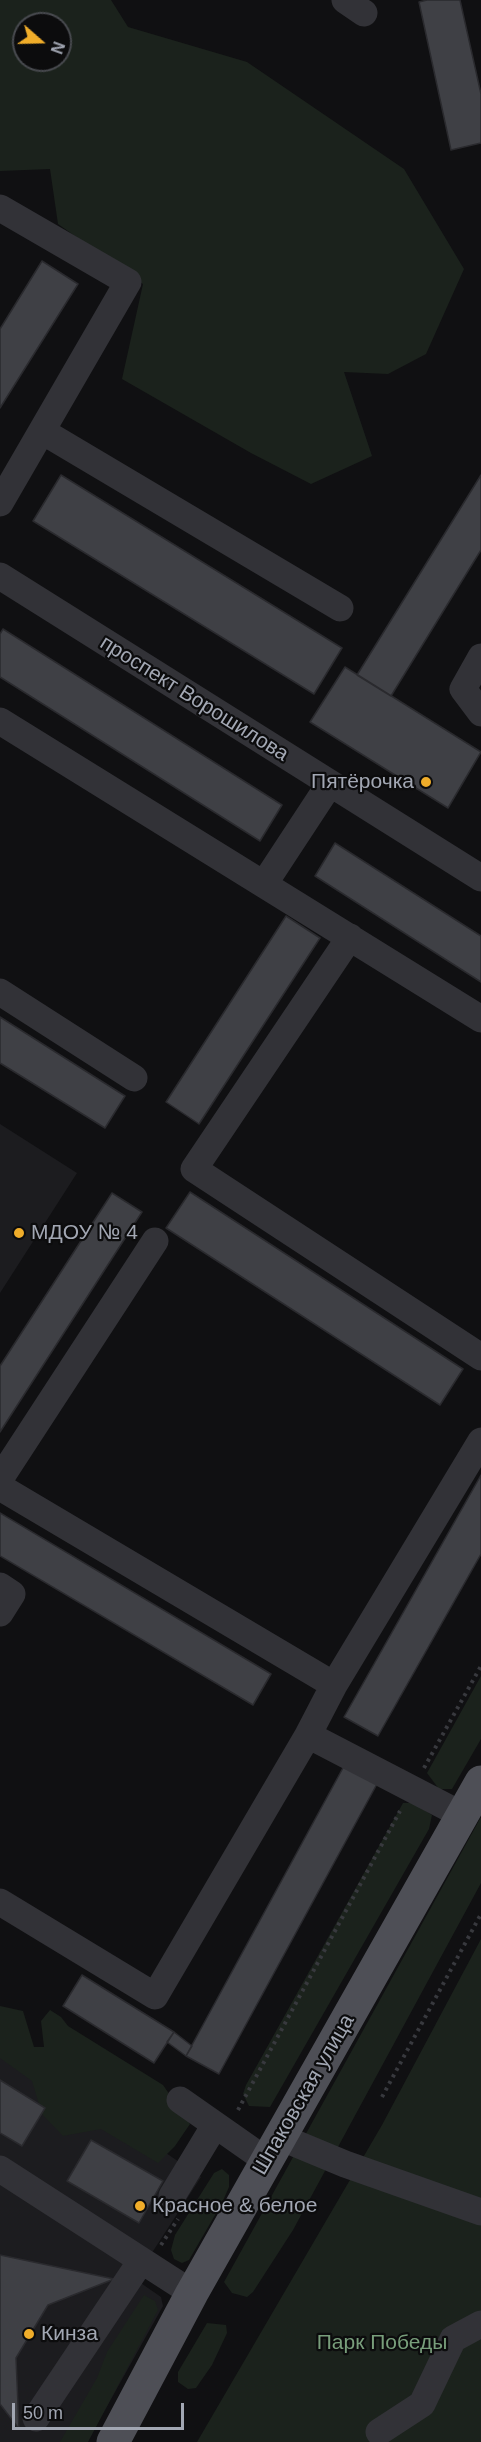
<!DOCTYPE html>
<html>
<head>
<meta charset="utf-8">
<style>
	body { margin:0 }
	#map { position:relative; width:481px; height:2442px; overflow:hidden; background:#101012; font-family:Arial,sans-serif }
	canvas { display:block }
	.north { position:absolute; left:12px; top:12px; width:60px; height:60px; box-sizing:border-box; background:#0c0c0d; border:2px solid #484a4f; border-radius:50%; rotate:110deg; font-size:16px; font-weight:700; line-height:24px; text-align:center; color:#a2a7b3 }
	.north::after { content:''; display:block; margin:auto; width:21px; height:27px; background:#f0ad2a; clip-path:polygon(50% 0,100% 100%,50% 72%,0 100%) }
	.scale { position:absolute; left:12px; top:2403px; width:172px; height:27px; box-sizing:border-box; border:3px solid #a2a7b3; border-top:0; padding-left:8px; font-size:18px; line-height:21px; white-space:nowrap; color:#a2a7b3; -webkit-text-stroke:4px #0c0c0d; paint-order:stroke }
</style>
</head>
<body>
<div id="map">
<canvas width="481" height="2442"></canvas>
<div class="north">N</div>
<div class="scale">50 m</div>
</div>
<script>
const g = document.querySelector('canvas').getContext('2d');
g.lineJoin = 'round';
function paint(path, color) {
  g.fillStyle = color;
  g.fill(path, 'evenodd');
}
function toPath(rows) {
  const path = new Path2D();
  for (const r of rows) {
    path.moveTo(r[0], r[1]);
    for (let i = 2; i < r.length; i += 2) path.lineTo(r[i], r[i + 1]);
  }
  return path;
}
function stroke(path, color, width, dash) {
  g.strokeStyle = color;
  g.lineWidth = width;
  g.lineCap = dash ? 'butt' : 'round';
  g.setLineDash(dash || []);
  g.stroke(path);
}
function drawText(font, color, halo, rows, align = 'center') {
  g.font = font + ' Arial,sans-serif';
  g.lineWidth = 4.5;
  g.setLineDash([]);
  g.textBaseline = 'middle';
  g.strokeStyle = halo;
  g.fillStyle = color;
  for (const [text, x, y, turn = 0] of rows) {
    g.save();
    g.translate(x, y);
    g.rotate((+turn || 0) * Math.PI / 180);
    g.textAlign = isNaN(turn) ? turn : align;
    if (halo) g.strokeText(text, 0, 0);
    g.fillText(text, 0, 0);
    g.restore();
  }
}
paint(toPath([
	[0,1124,77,1173,0,1293],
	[0,2039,201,2177,135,2279,161,2297,163,2306,87,2442,0,2442]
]), '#1c1c1f');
paint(toPath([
	[0,0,111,0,128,27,247,62,404,169,464,269,426,354,388,374,344,372,372,456,311,484,251,453,122,379,143,284,58,224,50,169,0,171],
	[24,24,60,24,60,60,24,60],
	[481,1676,481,1739,452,1789,439,1789,427,1773],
	[403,1803,413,1803,432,1815,429,1829,270,2107,249,2106,243,2094,246,2085],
	[481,1817,481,1883,293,2230,253,2292,247,2297,232,2293,224,2282],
	[481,1939,481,2442,197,2442,382,2125],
	[0,2006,23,2011,34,2047,44,2047,41,2021,50,2010,61,2017,68,2026,163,2085,190,2124,175,2146,158,2163,101,2129,63,2136,42,2114,32,2081,0,2058],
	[222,2169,229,2175,229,2187,222,2203,189,2260,182,2263,174,2259,171,2250,175,2235,214,2173],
	[144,2295,155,2301,158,2310,88,2442,60,2442,97,2378,107,2352],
	[207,2323,226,2325,227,2333,212,2365,196,2388,188,2389,178,2382,178,2372]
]), '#1b221c');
const building = toPath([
	[427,0,460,0,481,94,481,143,451,150,419,2,427,0],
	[42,261,78,284,0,408,0,329,42,261],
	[61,475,342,648,314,694,33,521,61,475],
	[481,475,481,550,391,696,357,675,481,475],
	[3,629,282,805,260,841,0,677,0,634,3,629],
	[345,667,481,752,448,808,310,722,345,667],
	[335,843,481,936,481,982,315,876,335,843],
	[286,916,320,938,199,1124,166,1102,286,916],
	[0,1017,125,1096,105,1128,0,1063,0,1017],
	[190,1192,463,1369,440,1405,166,1228,190,1192],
	[112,1193,142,1212,0,1432,0,1366,112,1193],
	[481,1475,481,1554,378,1736,344,1717,481,1475],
	[0,1513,271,1674,253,1705,0,1556,0,1513],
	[344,1766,377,1784,219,2074,186,2056,344,1766],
	[82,1975,174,2032,154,2063,63,2006,82,1975],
	[174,2032,192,2046,186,2056,167,2042,174,2032],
	[0,2080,45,2108,22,2146,0,2133,0,2080],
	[91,2140,163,2181,139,2223,67,2181,91,2140],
	[0,2255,114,2279,48,2305,16,2358,19,2429,0,2404,0,2255]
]);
paint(building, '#3f4045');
stroke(building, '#2a2a2e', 1.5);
stroke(toPath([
	[424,1768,481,1666],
	[382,2097,481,1914],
	[238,2110,400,1811],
	[161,2245,178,2219]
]), '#38393e', 4, [3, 4.5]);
stroke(toPath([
	[345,0,364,13],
	[0,208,128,282,0,503],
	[42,431,340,608],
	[0,576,481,878],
	[481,657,463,689,481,713],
	[0,721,481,1019],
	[264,884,329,785],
	[350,937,194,1169,481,1357],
	[0,992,134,1078],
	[0,1479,155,1241],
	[0,1487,334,1685],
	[0,1586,12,1594,0,1613],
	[308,1735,334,1685,481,1441],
	[0,1902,155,1996,308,1735,462,1815],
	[180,2100,267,2161],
	[280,2137,345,2164,481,2212],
	[0,2169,192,2293],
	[172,2196,215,2125],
	[36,2418,141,2261],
	[379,2432,422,2404,453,2339,481,2324]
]), '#323237', 27);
stroke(toPath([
	[113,2442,192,2293,481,1782]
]), '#4e4f56', 33);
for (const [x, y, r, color] of [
	[426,782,6,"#f0ad2a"],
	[19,1233,6,"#f0ad2a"],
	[140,2206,6,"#f0ad2a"],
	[29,2334,6,"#f0ad2a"]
]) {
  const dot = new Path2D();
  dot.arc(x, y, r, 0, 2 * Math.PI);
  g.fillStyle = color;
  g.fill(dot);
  stroke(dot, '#0c0c0d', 2);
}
drawText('21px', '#a2a7b3', '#0c0c0d', [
	["проспект Ворошилова",194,699,32],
	["Шпаковская улица",304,2095,-60]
]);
drawText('21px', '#a2a7b3', '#0c0c0d', [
	["Пятёрочка",414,782,"right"],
	["МДОУ № 4",31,1233],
	["Красное & белое",152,2206],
	["Кинза",41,2334]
], 'left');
drawText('21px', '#789e7b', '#0c0c0d', [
	["Парк Победы",382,2343]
]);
</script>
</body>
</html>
